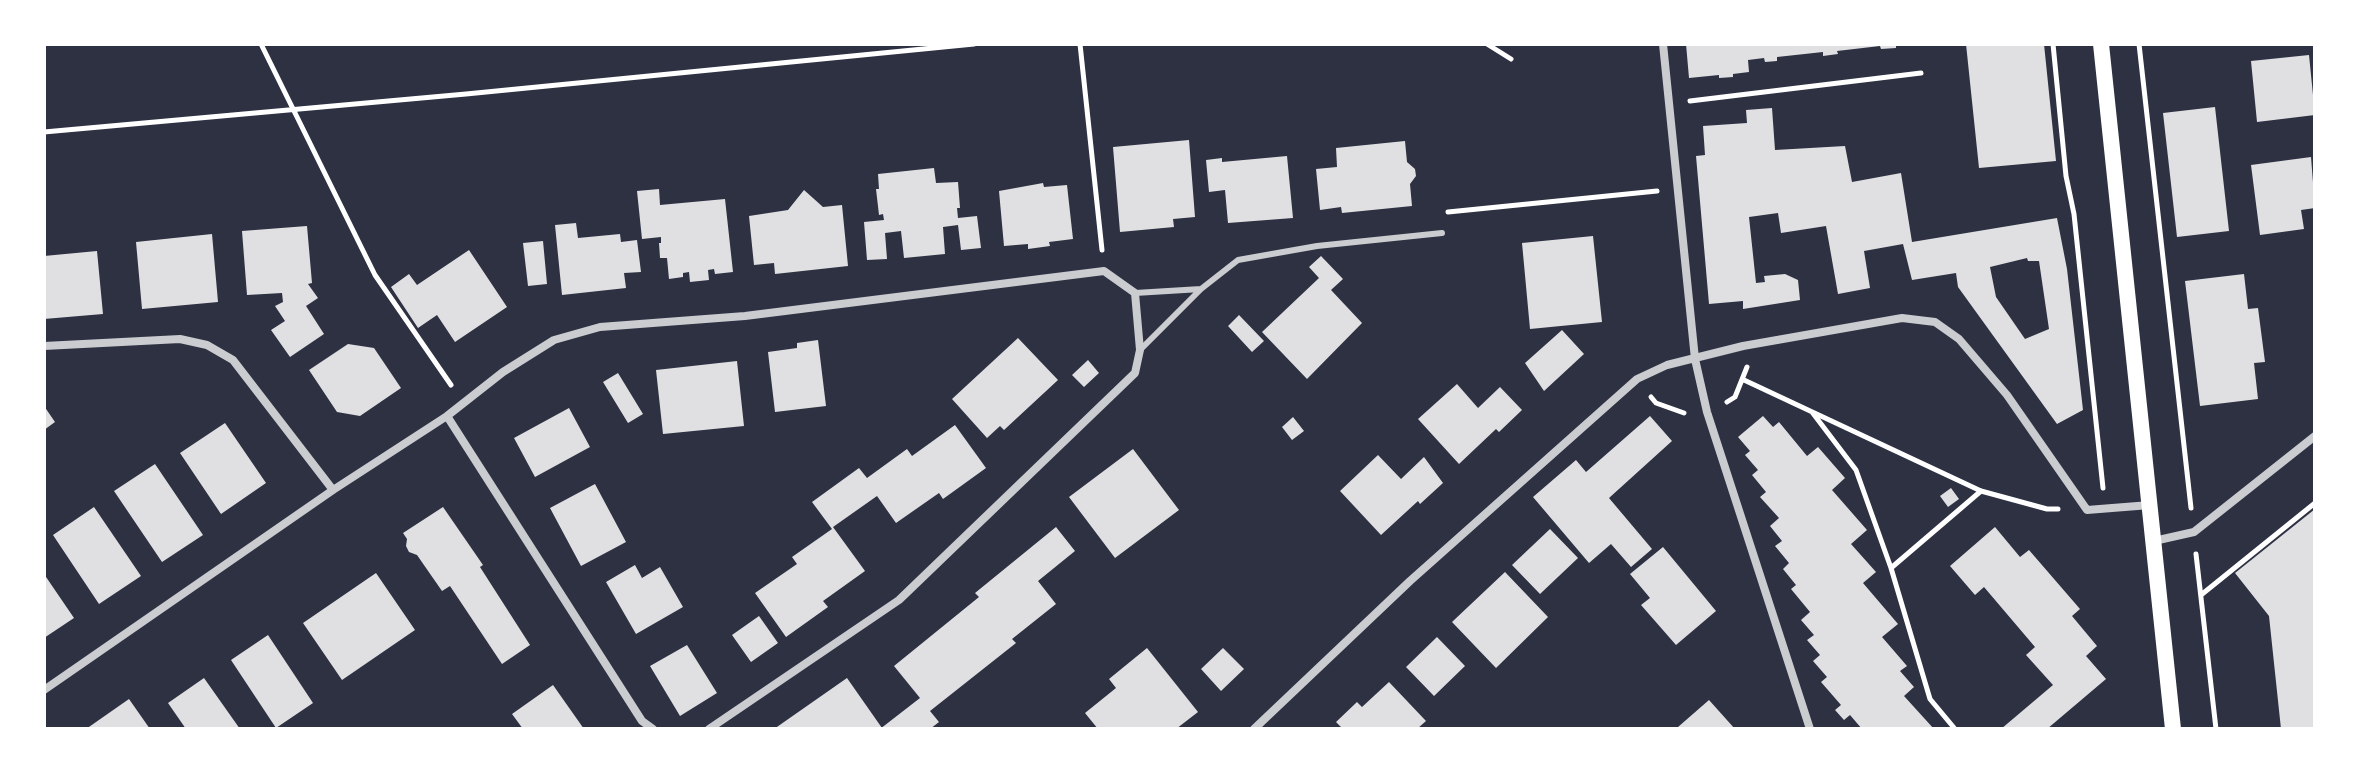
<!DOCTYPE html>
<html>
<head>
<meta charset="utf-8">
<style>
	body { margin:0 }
	#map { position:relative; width:2359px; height:773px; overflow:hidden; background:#2d3142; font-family:Signika,sans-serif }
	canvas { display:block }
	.frame { position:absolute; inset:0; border:46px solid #fff; pointer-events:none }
</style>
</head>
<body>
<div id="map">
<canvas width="2359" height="773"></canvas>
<div class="frame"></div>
</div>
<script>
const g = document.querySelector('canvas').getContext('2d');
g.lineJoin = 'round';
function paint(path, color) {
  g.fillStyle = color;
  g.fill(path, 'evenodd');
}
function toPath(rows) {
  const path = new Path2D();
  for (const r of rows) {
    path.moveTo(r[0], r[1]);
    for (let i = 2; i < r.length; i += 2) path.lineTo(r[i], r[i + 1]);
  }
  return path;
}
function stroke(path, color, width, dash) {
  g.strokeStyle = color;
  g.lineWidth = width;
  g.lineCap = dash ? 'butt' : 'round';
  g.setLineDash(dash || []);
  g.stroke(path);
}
paint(toPath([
	[1686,44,1896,44,1896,48,1881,49,1880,46,1837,51,1838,54,1823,56,1823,52,1777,57,1777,61,1765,62,1764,58,1748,60,1749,72,1733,74,1733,77,1719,78,1719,75,1689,78],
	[1966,44,2044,44,2056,161,1979,168],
	[2309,55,2315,115,2257,122,2251,61],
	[2215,107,2229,231,2177,237,2163,113],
	[1772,108,1775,150,1845,146,1852,182,1901,173,1912,242,2057,218,2067,269,2083,410,2057,424,1958,287,1956,273,1912,280,1903,244,1864,251,1870,288,1838,294,1826,226,1781,233,1778,213,1749,217,1756,283,1765,282,1764,276,1785,274,1798,280,1800,300,1743,309,1743,301,1709,304,1696,156,1705,155,1703,126,1747,123,1746,110],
	[2027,258,2028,261,2039,261,2049,329,2025,339,1996,297,1990,267],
	[1189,140,1195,217,1173,219,1174,227,1120,232,1113,147],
	[1405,141,1407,162,1415,169,1416,176,1410,184,1412,206,1342,213,1341,207,1320,210,1316,169,1337,167,1336,148],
	[1287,156,1293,218,1228,223,1225,190,1209,192,1206,160,1222,158,1222,162],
	[2311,157,2315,208,2301,210,2304,229,2260,235,2251,165],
	[934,168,936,183,958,182,960,208,957,208,958,218,977,216,981,248,961,250,958,225,943,227,945,254,904,258,901,231,885,233,887,259,867,260,864,222,884,220,883,214,879,215,876,189,879,189,878,174],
	[1043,183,1044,187,1067,185,1073,239,1049,242,1050,246,1028,249,1028,244,1004,246,999,191],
	[659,189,660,205,725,199,733,272,715,274,714,269,708,270,709,280,690,282,689,272,683,273,683,277,669,279,667,258,660,258,659,243,661,243,661,237,642,239,637,191],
	[804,190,823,207,842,205,848,266,775,274,774,263,754,265,749,216,788,210],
	[576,223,578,238,620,234,621,242,637,240,641,272,624,273,626,288,562,295,555,225],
	[307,226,312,283,308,284,318,298,306,306,324,334,290,357,271,330,285,321,275,306,283,302,282,293,247,295,242,231],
	[212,234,218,302,142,309,136,242],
	[1593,236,1602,322,1530,329,1522,243],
	[543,241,547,284,528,286,523,243],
	[469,250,507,307,455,342,437,315,418,328,391,287,409,274,417,285],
	[97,251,103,314,44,319,44,256],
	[1321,256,1343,279,1331,290,1362,323,1307,379,1262,332,1319,278,1309,267],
	[2244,274,2248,309,2258,308,2265,362,2254,363,2258,399,2200,406,2185,281],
	[1239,315,1264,341,1252,352,1228,326],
	[1562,330,1584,354,1544,391,1525,363],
	[1018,338,1058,380,1004,430,1000,426,987,438,952,399],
	[818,340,826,406,775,412,768,352,797,348,797,343],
	[348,344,374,348,401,388,360,416,337,412,309,370],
	[1088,360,1099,373,1084,387,1072,375],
	[737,361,744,426,663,434,656,370],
	[618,373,643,414,628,423,603,382],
	[1457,384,1478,408,1500,387,1522,410,1499,432,1496,429,1459,464,1418,419],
	[44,406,55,422,44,430],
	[569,408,590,447,535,477,514,438],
	[1650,416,1672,441,1609,498,1652,549,1631,567,1611,544,1589,563,1533,497,1576,460,1586,472],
	[1763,416,1773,427,1779,422,1807,456,1818,447,1845,478,1832,490,1867,530,1851,544,1876,572,1863,583,1898,624,1882,637,1907,666,1900,671,1914,687,1904,696,1934,729,1862,729,1850,715,1844,720,1835,710,1841,705,1821,682,1827,677,1813,661,1820,655,1807,640,1814,635,1801,620,1810,612,1791,589,1796,585,1783,569,1789,563,1775,546,1782,541,1770,526,1779,518,1760,497,1766,492,1752,475,1758,470,1745,455,1750,451,1738,437],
	[1293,417,1304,431,1292,440,1282,427],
	[225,423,266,483,221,514,180,453],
	[955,425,986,468,943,499,939,493,896,523,877,496,833,527,865,571,823,601,828,607,786,637,755,593,797,564,792,557,832,529,812,502,859,468,867,478,907,449,912,456],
	[1133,449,1179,510,1115,558,1069,497],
	[1378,455,1401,479,1424,457,1443,483,1420,504,1418,501,1381,535,1340,491],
	[155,464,203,535,162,562,114,491],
	[595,484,626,542,581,566,550,508],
	[1951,488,1959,499,1948,507,1940,496],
	[94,507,141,576,99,604,53,535],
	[443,507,483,565,480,567,530,645,502,664,450,586,442,591,417,555,409,552,406,546,407,539,403,533],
	[2315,509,2315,729,2281,729,2269,616,2235,573],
	[1056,527,1075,551,1038,581,1056,604,1012,639,1016,643,930,711,939,722,930,729,880,729,920,698,894,666,979,597,975,593],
	[1995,527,2020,557,2029,550,2080,609,2072,616,2097,646,2086,656,2106,679,2047,729,2001,729,2053,685,2026,655,2035,647,1984,587,1975,595,1950,566],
	[1550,529,1578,558,1540,594,1512,565],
	[1663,547,1716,611,1676,645,1641,605,1650,598,1630,574],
	[635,565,642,578,660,567,683,607,636,634,606,582],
	[1505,572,1548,617,1496,668,1452,622],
	[376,573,415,630,342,680,303,623],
	[44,574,74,618,44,638],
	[759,616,778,643,751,662,732,635],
	[268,635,313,703,276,728,231,660],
	[1437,637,1465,666,1434,696,1406,667],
	[687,645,717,693,680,716,650,666],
	[1147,648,1198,712,1176,729,1098,729,1085,713,1116,688,1109,679],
	[1223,648,1244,669,1221,691,1201,669],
	[204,678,240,729,186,729,168,703],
	[847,678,882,728,880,729,774,729],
	[1389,682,1426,721,1417,729,1343,729,1336,722,1357,702,1362,707],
	[553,685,584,729,523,729,512,714],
	[129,699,150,729,86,729],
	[1709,700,1735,729,1675,729,1678,727]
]), '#e0e0e3');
stroke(toPath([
	[261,44,375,275,451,385],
	[1080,44,1102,250],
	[1487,44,1511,59],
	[2053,44,2066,176,2074,214,2103,488],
	[2139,44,2191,508],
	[1690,101,1921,73],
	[44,132,466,94,974,44],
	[1448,212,1657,191],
	[1744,380,1981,491,2047,509,2058,509],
	[1651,397,1656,403,1684,413],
	[1727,402,1735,397,1747,367],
	[1812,412,1856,470,1891,568,1930,699,1955,729],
	[2196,554,2216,729],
	[1891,568,1981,491],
	[2201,595,2315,503]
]), '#fff', 5);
stroke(toPath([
	[1135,293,1201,289,1238,260,1317,246,1442,233],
	[1140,350,1201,289]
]), '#caccd0', 6);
stroke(toPath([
	[1663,44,1695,359,1707,412,1810,729],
	[44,346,180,339,207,345,233,360,333,490],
	[447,416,642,721,653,729],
	[2154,541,2194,532,2315,436],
	[44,690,333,490,447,416,503,372,554,340,600,327,745,316,1104,271,1135,293,1140,350,1135,373,899,600,709,729],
	[1254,729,1410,581,1637,379,1667,365,1743,346,1902,318,1935,322,1959,339,2007,395,2087,510,2150,505]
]), '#caccd0', 8);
stroke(toPath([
	[2101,44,2173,729]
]), '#fff', 16);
</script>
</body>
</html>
